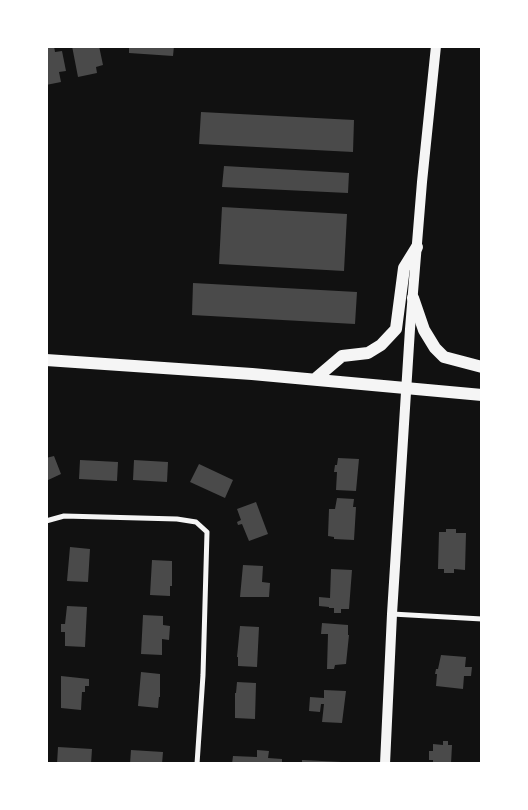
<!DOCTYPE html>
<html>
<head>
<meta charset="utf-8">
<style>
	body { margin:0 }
	#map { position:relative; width:528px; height:810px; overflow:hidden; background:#111; font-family:"Titillium Web",sans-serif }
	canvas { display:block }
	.frame { position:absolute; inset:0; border:48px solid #fff; pointer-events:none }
</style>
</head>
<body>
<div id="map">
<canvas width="528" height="810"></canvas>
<div class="frame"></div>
</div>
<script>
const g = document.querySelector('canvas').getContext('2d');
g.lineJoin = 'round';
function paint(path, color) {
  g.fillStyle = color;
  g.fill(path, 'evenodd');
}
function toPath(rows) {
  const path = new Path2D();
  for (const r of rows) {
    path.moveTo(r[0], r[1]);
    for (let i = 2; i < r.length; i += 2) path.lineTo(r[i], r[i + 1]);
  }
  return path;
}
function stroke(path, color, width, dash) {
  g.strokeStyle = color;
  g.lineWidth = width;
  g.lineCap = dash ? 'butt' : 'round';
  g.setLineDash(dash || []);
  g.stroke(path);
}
paint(toPath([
	[54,46,55,52,62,51,66,71,59,72,61,82,46,85,46,47],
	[72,46,99,46,103,65,96,67,97,73,78,77],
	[129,46,174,46,173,56,129,53],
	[201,112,354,120,353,152,199,144],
	[224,166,349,173,348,193,222,187],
	[222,207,347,214,344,271,219,264],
	[193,283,357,292,355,324,192,315],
	[54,456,61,474,46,481,46,458],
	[338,458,359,459,356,491,336,490,337,472,334,472,335,465,337,465],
	[80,460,118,462,117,481,79,479],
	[134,460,168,462,167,482,133,480],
	[199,464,233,480,225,498,190,482],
	[337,498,354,499,353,507,356,507,354,540,334,539,334,537,328,536,329,509,335,509],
	[256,502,268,534,249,541,242,524,238,525,237,522,241,520,237,509],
	[446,529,456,529,456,533,466,533,465,570,454,569,454,573,444,573,444,569,438,569,439,532,446,532],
	[70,547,90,549,88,582,67,581],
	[152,560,172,561,172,586,170,586,170,596,150,595],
	[243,565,263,566,262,582,270,583,269,597,240,597],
	[331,569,352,570,349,609,341,609,341,613,334,613,334,608,329,608,329,607,319,606,319,597,330,598],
	[67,606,87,607,85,647,65,646,65,632,61,632,61,624,65,624],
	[143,615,163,616,163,625,170,626,169,640,162,639,162,655,141,654],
	[322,623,348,625,348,635,349,635,346,664,335,665,334,669,327,669,328,634,321,634],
	[240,626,259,627,257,667,238,666,238,657,237,657],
	[441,655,466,657,465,667,472,667,471,676,464,676,463,689,436,686,437,674,435,674,436,669,438,669],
	[141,672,160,674,160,697,159,697,158,708,138,706],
	[61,676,89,679,89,686,85,686,85,692,82,692,81,710,61,708],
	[237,682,256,683,255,719,235,718,235,693,236,693],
	[324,690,346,691,342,723,322,722,324,704,321,704,320,712,309,711,310,697,324,698],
	[443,741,448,741,448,745,452,745,451,764,433,764,433,760,429,760,429,751,433,751,433,744,443,745],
	[58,747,92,749,91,764,57,764],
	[131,750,163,752,162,764,130,764],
	[257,750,269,751,268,758,282,759,282,764,232,764,233,756,257,757],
	[302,760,342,762,342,764,302,764]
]), '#4a4a4a');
stroke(toPath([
	[46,521,64,516,177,519,196,522,207,532,203,675,197,764],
	[392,614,482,619]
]), '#f5f5f5', 5);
stroke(toPath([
	[385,764,392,614,410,329,422,182,436,46]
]), '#f5f5f5', 10);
stroke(toPath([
	[413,298,424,330,435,348,444,357,482,367],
	[46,360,252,374,482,395],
	[315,379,342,356,368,353,381,345,396,329,404,268,417,247]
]), '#f5f5f5', 12);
</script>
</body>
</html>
